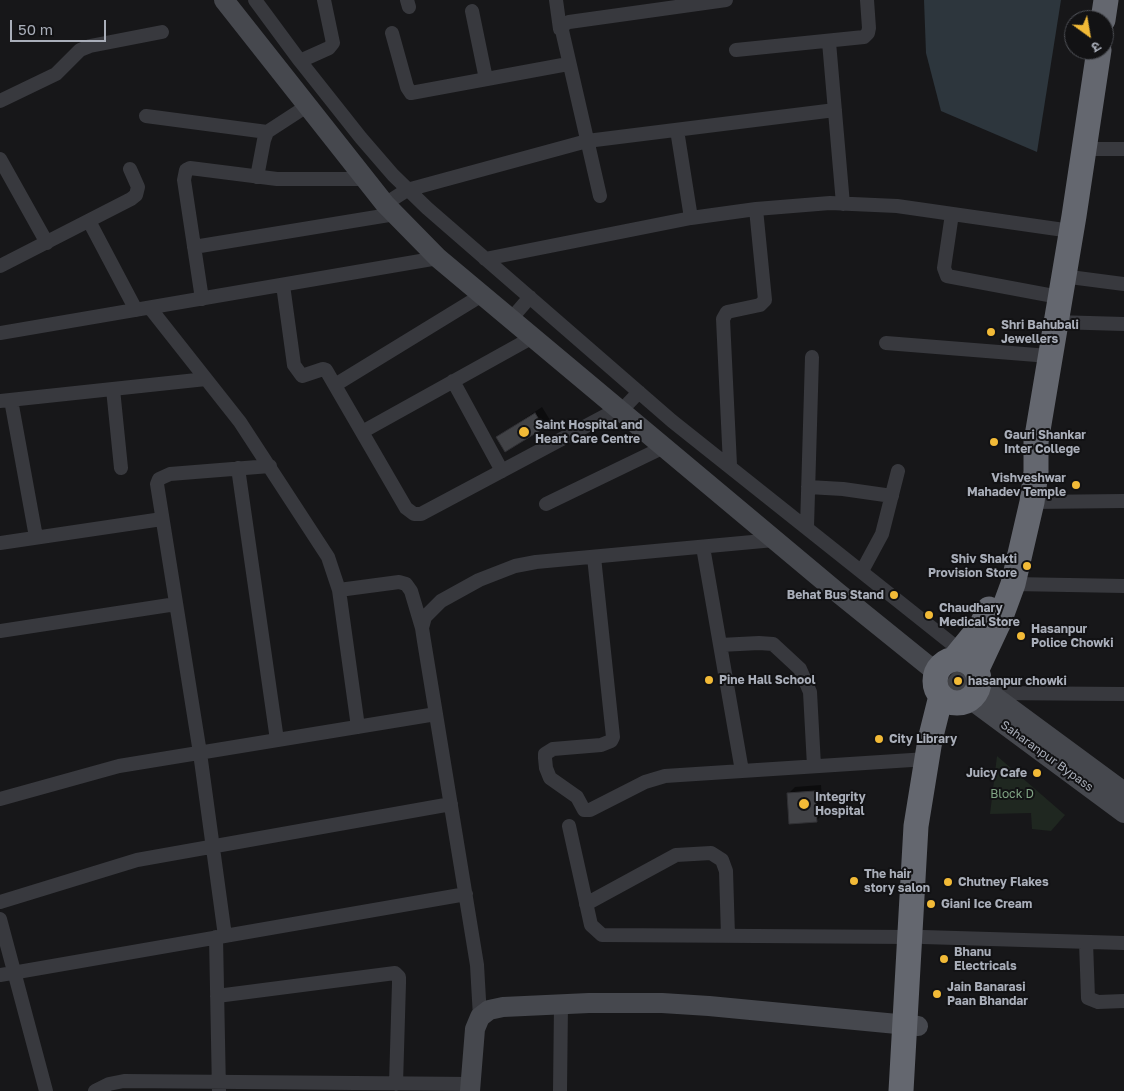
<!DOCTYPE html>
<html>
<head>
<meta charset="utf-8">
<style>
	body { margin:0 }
	#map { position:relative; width:1124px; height:1091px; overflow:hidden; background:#171719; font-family:"Golos Text","Noto Sans Devanagari",sans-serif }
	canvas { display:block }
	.north { position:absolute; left:1064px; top:10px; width:50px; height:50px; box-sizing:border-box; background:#121214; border:1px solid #4e5056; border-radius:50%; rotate:148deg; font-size:14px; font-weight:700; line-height:20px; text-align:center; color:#a9aeb9 }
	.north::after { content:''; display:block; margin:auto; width:18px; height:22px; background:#f2ba37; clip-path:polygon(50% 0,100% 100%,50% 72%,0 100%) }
	.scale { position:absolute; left:10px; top:20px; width:96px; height:22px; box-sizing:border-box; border:2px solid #a9aeb9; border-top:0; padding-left:6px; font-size:15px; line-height:18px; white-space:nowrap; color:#a9aeb9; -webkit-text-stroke:4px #121214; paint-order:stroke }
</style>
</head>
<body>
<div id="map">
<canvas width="1124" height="1091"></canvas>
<div class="north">उ</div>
<div class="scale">50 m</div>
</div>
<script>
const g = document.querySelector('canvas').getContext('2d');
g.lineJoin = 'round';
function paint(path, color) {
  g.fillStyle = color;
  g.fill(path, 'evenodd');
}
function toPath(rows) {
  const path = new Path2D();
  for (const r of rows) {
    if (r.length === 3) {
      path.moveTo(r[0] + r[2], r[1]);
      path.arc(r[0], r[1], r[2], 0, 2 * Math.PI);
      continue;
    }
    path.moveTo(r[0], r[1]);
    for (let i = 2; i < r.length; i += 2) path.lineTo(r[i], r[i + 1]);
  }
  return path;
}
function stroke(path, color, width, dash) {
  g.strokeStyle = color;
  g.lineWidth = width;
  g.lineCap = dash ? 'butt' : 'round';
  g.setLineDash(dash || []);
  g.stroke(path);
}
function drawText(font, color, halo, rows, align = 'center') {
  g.font = font + ' "Golos Text",sans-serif';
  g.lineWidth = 4;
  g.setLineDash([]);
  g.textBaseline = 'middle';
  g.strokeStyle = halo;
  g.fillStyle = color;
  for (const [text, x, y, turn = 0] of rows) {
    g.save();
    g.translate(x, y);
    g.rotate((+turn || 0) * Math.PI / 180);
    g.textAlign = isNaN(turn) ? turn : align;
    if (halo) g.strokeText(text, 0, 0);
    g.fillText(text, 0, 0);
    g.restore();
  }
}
paint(toPath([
	[997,756,1065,815,1051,831,1032,829,1031,813,990,814]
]), '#1f2720');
paint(toPath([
	[924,0,1061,0,1037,152,941,111,926,53]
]), '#2d363d');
paint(toPath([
	[542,407,550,420,505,450,497,437],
	[962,664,976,672,965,691,945,685],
	[821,785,823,814,817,820,788,794,795,787]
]), '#0007');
const building = toPath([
	[535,413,544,428,505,452,496,437,535,413],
	[957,667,973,677,961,697,943,685,957,667],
	[815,791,817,822,789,824,787,793,815,791]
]);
paint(building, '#414246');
stroke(building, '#313135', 1);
stroke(toPath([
	[255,0,300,61,361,138,393,175,427,208,672,421,961,651],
	[407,0,409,7],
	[556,0,560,29],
	[472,11,486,79],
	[392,33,407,87,411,93,568,64],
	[829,42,843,204],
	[736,50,864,37,868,33,869,28,867,0],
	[300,61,329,48,333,43,324,0],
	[0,101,56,74,80,50,90,46,162,32],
	[146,116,267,132],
	[677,130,691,218],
	[1084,149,1124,149],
	[0,159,47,243],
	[257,177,264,140,267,132,307,106],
	[600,196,561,26,569,22,726,0],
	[385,204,407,190,587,141,835,110],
	[952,214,944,268,947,276,1059,297],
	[89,221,136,310],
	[194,247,395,214],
	[485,259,691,218,756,209,830,203,897,206,1071,231],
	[0,266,131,199,136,195,138,187,130,169],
	[1062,276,1124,284],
	[283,285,294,365,302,376,323,369,326,370,406,508,414,514,421,514,618,409],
	[202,299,184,180,186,170,190,168,277,179,365,179],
	[150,308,240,422,328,557,339,590,358,727],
	[511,319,530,297],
	[1055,322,1124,324],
	[0,333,438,258],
	[886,343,1049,356],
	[453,381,502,471],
	[335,385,482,295],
	[113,389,121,468],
	[11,400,36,537],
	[0,401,206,379],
	[621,411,639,392],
	[362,432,533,337],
	[730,465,723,319,727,312,760,305,765,300,756,209],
	[238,468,277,740],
	[808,487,843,489,892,496],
	[1032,502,1124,501],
	[546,504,664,447],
	[807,527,812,357],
	[0,543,162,519],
	[703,547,742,771],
	[594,557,613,737,611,741,601,745,553,749,545,754,545,758,546,768,550,778,577,797,584,810,590,810,645,782,665,776,927,759],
	[862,571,882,534,898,471],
	[1013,584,1124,586],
	[339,590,399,582,406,584,411,591,422,628],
	[0,631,176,604],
	[720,645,759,643,773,644,800,669,810,692,814,766],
	[990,693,1124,694],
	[0,799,119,766,436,714],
	[569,826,591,925,602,935,910,937],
	[0,902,137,860,451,804],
	[586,904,676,855,711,853,722,860,726,871,728,936],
	[0,919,46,1091],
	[225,936,200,753,157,484,159,479,170,474,270,466],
	[216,937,219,1091],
	[923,937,1124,943],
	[1086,942,1088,998,1098,1002,1124,1001],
	[0,975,466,894],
	[217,996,395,973,399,977,399,983,396,1084],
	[480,1017,477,965,424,641,422,628,425,617,441,601,479,580,515,566,536,562,774,540],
	[95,1091,109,1084,124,1081,471,1084],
	[560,1091,561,1004]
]), '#38393e', 14);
stroke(toPath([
	[224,0,385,204,438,258,837,592,936,672],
	[979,685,1124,792],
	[970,699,1124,813],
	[470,1091,475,1029,480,1017,489,1010,503,1007,589,1003,662,1003,709,1006,918,1026]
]), '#46484e', 20);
stroke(toPath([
	[1103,20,1106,0],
	[955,658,981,626,989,609],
	[957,681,22],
	[977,669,999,622,1013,584,1032,502,1036,472,1036,442,1074,216,1099,50],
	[901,1091,916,826,930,740,941,696]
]), '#64676f', 25);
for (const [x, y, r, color] of [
	[991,332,5,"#f2ba37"],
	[524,432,6,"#f2ba37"],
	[994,442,5,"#f2ba37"],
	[1076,485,5,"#f2ba37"],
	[1027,566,5,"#f2ba37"],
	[894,595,5,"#f2ba37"],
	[929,615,5,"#f2ba37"],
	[1021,636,5,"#f2ba37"],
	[709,680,5,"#f2ba37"],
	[958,681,5,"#f2ba37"],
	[879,739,5,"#f2ba37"],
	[1037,773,5,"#f2ba37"],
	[804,804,6,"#f2ba37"],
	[854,881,5,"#f2ba37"],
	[948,882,5,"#f2ba37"],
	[931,904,5,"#f2ba37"],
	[944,959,5,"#f2ba37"],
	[937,994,5,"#f2ba37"]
]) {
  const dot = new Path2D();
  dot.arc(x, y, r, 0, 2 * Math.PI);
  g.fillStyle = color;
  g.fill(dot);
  stroke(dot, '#121214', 2);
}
drawText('bold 12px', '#a9aeb9', '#121214', [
	["Shri Bahubali",1001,325],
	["Jewellers",1001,339],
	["Saint Hospital and",535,425],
	["Heart Care Centre",535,439],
	["Gauri Shankar",1004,435],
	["Inter College",1004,449],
	["Vishveshwar",1066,478,"right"],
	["Mahadev Temple",1066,492,"right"],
	["Shiv Shakti",1017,559,"right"],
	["Provision Store",1017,573,"right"],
	["Behat Bus Stand",884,595,"right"],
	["Chaudhary",939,608],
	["Medical Store",939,622],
	["Hasanpur",1031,629],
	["Police Chowki",1031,643],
	["Pine Hall School",719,680],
	["hasanpur chowki",968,681],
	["City Library",889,739],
	["Juicy Cafe",1027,773,"right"],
	["Integrity",815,797],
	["Hospital",815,811],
	["The hair",864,874],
	["story salon",864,888],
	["Chutney Flakes",958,882],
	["Giani Ice Cream",941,904],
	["Bhanu",954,952],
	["Electricals",954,966],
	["Jain Banarasi",947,987],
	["Paan Bhandar",947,1001]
], 'left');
drawText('12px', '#a9aeb9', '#121214', [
	["Saharanpur Bypass",1047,756,36]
]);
drawText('12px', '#80a484', '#121214', [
	["Block D",1012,794]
]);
</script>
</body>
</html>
